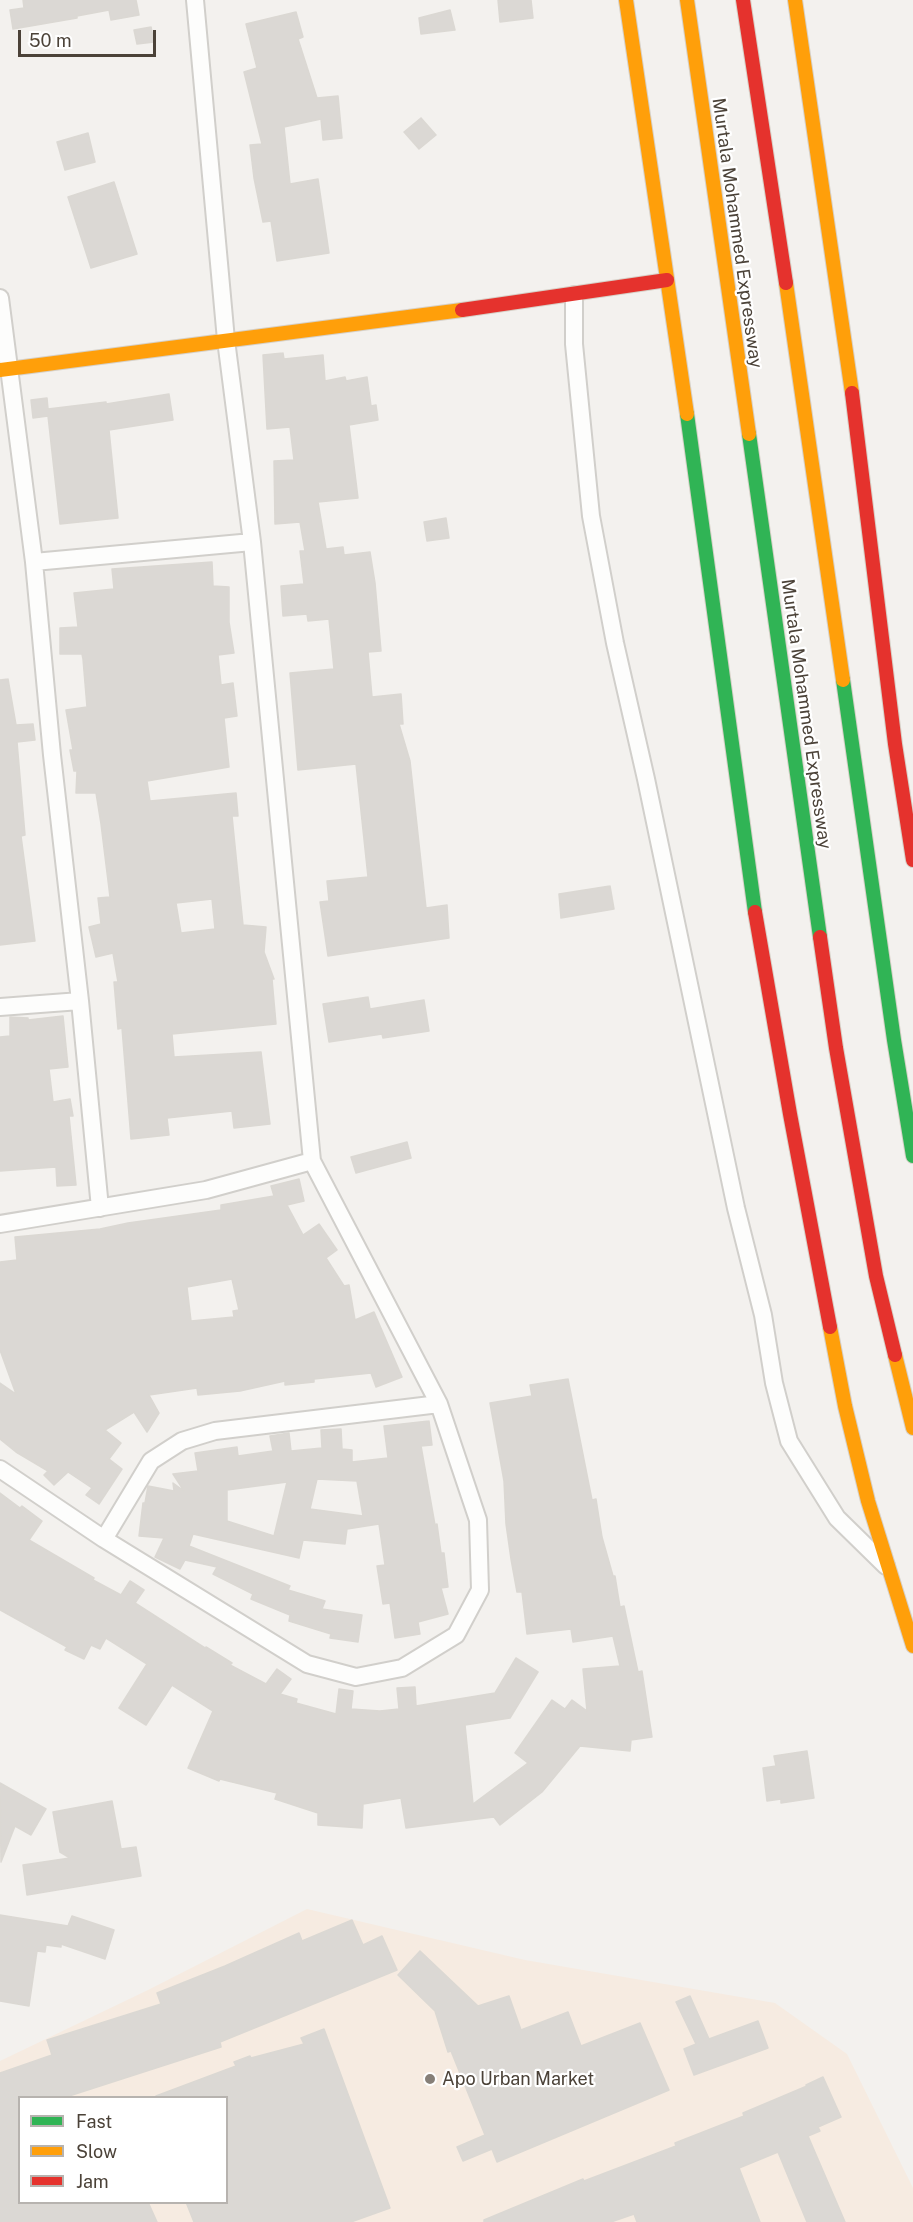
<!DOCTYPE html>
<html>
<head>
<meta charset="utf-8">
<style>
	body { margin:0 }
	#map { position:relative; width:913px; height:2222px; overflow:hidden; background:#f3f1ee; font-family:"Public Sans",sans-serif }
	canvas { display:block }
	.legend { position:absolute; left:18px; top:2096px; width:210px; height:108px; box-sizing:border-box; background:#fff; border:2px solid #b7b3af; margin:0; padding:8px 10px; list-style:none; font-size:18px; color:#4b4238 }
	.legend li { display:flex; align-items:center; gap:12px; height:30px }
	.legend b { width:30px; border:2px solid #b7b3af }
	.scale { position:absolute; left:18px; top:30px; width:138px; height:27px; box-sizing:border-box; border:3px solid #4b4238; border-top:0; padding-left:8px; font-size:18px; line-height:21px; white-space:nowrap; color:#4b4238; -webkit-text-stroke:4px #fff; paint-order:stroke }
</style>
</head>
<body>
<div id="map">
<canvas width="913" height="2222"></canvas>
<ul class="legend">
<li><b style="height:8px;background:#30b455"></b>Fast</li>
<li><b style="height:8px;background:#ff9f0a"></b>Slow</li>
<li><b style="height:8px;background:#e5322d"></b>Jam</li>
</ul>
<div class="scale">50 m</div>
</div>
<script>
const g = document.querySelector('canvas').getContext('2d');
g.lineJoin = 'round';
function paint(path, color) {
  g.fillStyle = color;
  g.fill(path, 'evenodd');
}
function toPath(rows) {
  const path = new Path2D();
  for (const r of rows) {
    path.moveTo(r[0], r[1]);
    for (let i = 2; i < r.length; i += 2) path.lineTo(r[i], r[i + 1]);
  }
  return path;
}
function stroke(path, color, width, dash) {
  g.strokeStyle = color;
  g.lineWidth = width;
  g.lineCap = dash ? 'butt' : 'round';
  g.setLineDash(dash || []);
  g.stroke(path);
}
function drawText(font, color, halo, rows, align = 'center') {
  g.font = font + ' "Public Sans",sans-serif';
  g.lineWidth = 4.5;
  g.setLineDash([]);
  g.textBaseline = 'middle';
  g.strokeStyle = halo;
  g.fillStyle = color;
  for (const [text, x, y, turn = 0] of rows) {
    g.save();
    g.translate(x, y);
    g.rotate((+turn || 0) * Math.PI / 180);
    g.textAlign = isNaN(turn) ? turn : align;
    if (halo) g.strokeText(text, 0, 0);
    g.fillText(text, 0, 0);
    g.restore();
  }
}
paint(toPath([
	[307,1909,525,1960,775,2003,847,2054,913,2188,913,2222,0,2222,0,2061,148,1990],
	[20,2098,226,2098,226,2202,20,2202]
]), '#f6ebe1');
const building = toPath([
	[23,0,136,0,139,15,111,20,109,10,77,16,77,18,13,29,10,10,24,8,23,0],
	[498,0,531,0,533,18,500,22,498,0],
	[450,10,455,30,421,34,419,18,450,10],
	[296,12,303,37,298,39,317,98,338,96,342,138,323,140,321,119,284,127,290,184,318,179,329,253,277,261,271,221,263,222,254,178,250,145,262,144,244,72,257,68,246,24,296,12],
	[151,27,154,42,137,44,134,30,151,27],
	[421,118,436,135,419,149,404,132,421,118],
	[88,133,95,162,65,170,57,142,88,133],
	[114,182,137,254,91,268,68,197,114,182],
	[283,353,284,359,323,355,325,381,345,377,346,381,367,377,371,406,376,405,378,420,349,425,358,498,318,502,326,549,343,547,344,555,370,552,375,583,381,651,368,652,372,697,401,694,403,724,399,724,410,761,426,908,447,905,449,938,328,956,320,902,329,901,327,881,368,877,356,764,298,770,290,673,334,669,329,619,308,621,307,614,283,616,281,586,304,584,300,551,305,551,300,522,275,524,274,461,294,460,290,427,267,429,263,355,283,353],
	[169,394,173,420,109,430,118,518,60,524,48,416,33,418,31,400,47,398,48,409,106,402,106,404,169,394],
	[446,518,449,538,427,541,424,522,446,518],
	[212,562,213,586,229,587,229,622,234,653,218,655,221,685,233,683,237,716,224,718,229,767,147,781,150,801,236,793,238,816,232,816,243,925,266,927,264,952,274,979,272,979,276,1024,172,1034,174,1057,261,1052,270,1124,234,1128,232,1111,167,1118,169,1135,131,1139,122,1028,118,1029,114,982,118,982,113,953,96,957,89,927,101,924,98,898,110,897,101,824,96,793,76,793,77,771,74,771,70,750,73,750,66,710,87,707,83,659,82,654,60,654,60,628,78,627,74,593,114,589,112,569,212,562],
	[212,899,215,929,181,933,176,903,212,899],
	[8,679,16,725,33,724,35,740,17,742,25,835,21,836,35,941,0,945,0,680,8,679],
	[610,886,614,909,561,918,559,894,610,886],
	[368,997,370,1009,424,1000,429,1031,383,1038,382,1034,329,1042,323,1004,368,997],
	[63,1016,68,1067,49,1069,53,1102,70,1099,73,1116,69,1116,76,1185,57,1186,56,1167,0,1171,0,1037,10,1036,10,1017,28,1018,28,1020,63,1016],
	[407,1142,411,1158,356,1173,351,1157,407,1142],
	[299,1179,304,1201,287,1205,303,1235,319,1224,337,1250,326,1258,344,1286,349,1285,355,1320,374,1312,402,1377,376,1387,371,1373,314,1379,314,1382,285,1385,285,1381,240,1391,198,1395,197,1388,149,1395,159,1413,147,1432,134,1412,105,1430,121,1443,109,1459,122,1469,99,1504,86,1495,92,1488,68,1472,54,1485,44,1475,48,1471,16,1452,0,1439,0,1383,16,1394,0,1350,0,1262,17,1260,15,1237,100,1229,128,1223,221,1210,221,1205,274,1196,271,1186,299,1179],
	[232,1279,239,1310,233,1311,234,1317,191,1321,187,1287,232,1279],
	[568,1379,592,1500,596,1499,602,1537,613,1576,615,1576,620,1607,624,1606,638,1672,642,1671,652,1737,631,1740,630,1751,580,1746,542,1792,500,1825,494,1817,406,1828,401,1798,363,1804,362,1828,318,1825,318,1813,275,1799,277,1793,220,1779,219,1781,188,1768,213,1711,172,1685,146,1725,119,1708,147,1664,106,1638,100,1649,91,1645,84,1659,65,1650,67,1647,0,1610,0,1493,20,1508,22,1506,42,1521,29,1540,94,1578,93,1580,121,1595,130,1581,144,1590,135,1603,205,1648,206,1647,232,1663,230,1665,266,1684,277,1669,291,1679,280,1694,297,1699,296,1703,336,1714,339,1689,353,1691,351,1709,380,1711,399,1709,397,1688,415,1687,416,1706,495,1693,516,1658,538,1672,510,1718,465,1725,473,1804,528,1763,515,1753,552,1700,565,1709,572,1700,587,1711,583,1669,620,1666,613,1636,573,1642,571,1629,527,1634,522,1592,517,1592,511,1559,506,1524,504,1481,490,1403,532,1396,530,1385,568,1379],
	[429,1421,432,1445,421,1446,435,1525,437,1524,441,1553,444,1553,448,1587,441,1588,448,1614,418,1622,420,1634,395,1638,390,1603,383,1604,377,1566,385,1565,379,1524,347,1529,345,1544,303,1540,299,1558,193,1534,189,1546,290,1586,288,1590,325,1601,322,1609,362,1615,358,1642,330,1638,331,1634,289,1621,290,1615,251,1599,253,1594,213,1574,217,1567,185,1560,180,1569,155,1557,164,1538,139,1536,143,1503,145,1503,148,1486,174,1491,173,1483,184,1491,173,1474,198,1471,195,1453,237,1447,238,1456,273,1451,270,1436,289,1433,291,1451,322,1448,321,1430,341,1429,342,1449,352,1450,352,1462,388,1458,384,1426,429,1421],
	[317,1479,357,1481,363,1516,310,1509,317,1479],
	[287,1482,274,1536,227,1521,227,1490,287,1482],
	[807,1751,814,1798,781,1803,781,1799,767,1801,763,1768,776,1766,774,1756,807,1751],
	[0,1783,46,1809,31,1835,15,1826,1,1862,0,1783],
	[112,1801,121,1849,136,1847,141,1876,27,1895,23,1865,70,1858,60,1852,53,1812,112,1801],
	[0,1915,68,1926,72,1916,114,1930,105,1959,61,1944,61,1947,46,1945,45,1952,37,1951,29,2006,0,2001,0,1915],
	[352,1920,363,1945,382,1936,397,1970,220,2042,221,2047,66,2097,20,2097,20,2202,148,2202,157,2222,0,2222,0,2073,52,2055,47,2040,161,2004,157,1993,225,1966,299,1933,302,1941,352,1920],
	[420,1951,478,2006,509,1996,521,2030,568,2012,581,2046,640,2023,669,2090,497,2162,492,2149,463,2161,457,2147,485,2135,451,2051,448,2052,435,2011,398,1975,420,1951],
	[690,1996,709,2039,758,2021,768,2048,694,2075,684,2049,696,2044,676,2002,690,1996],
	[324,2029,390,2208,351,2222,194,2222,186,2202,226,2202,226,2097,156,2096,236,2066,234,2062,250,2056,251,2058,304,2044,301,2038,324,2029],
	[823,2077,841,2117,818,2127,820,2131,808,2136,845,2222,807,2222,778,2152,739,2168,760,2222,637,2222,634,2214,611,2222,484,2222,484,2220,583,2179,584,2181,676,2146,675,2143,744,2116,743,2113,807,2086,806,2085,823,2077]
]);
paint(building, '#dbd8d4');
stroke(building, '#dbd8d3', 1.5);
const street = toPath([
	[574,295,574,344,591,516,615,643,646,779,736,1208,763,1315,774,1383,789,1441,837,1518,886,1566],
	[0,298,34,562,52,755,80,1001,100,1208],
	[34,562,252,542],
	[0,1007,80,1001],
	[0,1224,206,1190,312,1161],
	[0,1469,104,1539,307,1664,356,1677,402,1668,456,1635,480,1590,478,1520,439,1404,312,1161,252,542,226,340,195,0],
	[104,1539,151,1461,182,1441,215,1431,439,1404]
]);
const fast = toPath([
	[687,414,755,912],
	[749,434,820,937],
	[843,680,894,1040,913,1156]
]);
const slow = toPath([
	[626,0,687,414],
	[687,0,749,434],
	[795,0,852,393],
	[786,283,843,680],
	[0,370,462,310],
	[830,1327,845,1406,868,1501,913,1646],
	[895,1355,913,1428]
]);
const jam = toPath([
	[743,0,786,283],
	[462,310,667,280],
	[852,393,895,744,913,860],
	[755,912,790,1114,830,1327],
	[820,937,836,1048,876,1276,895,1355]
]);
stroke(street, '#d1cfcb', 20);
stroke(fast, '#d6d0c7', 16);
stroke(slow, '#d6d0c7', 16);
stroke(jam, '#d6d0c7', 16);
stroke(street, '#fdfdfc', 16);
stroke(fast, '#30b455', 14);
stroke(slow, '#ff9f0a', 14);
stroke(jam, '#e5322d', 14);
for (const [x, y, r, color] of [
	[430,2079,6,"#867f78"]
]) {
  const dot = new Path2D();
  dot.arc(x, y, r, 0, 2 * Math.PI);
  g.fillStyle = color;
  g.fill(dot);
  stroke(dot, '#fff', 2);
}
drawText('18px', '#4b4238', '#fff', [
	["Murtala Mohammed Expressway",737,233,82],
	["Murtala Mohammed Expressway",806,714,82]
]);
drawText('18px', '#4b4238', '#fff', [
	["Apo Urban Market",442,2079]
], 'left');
</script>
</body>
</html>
